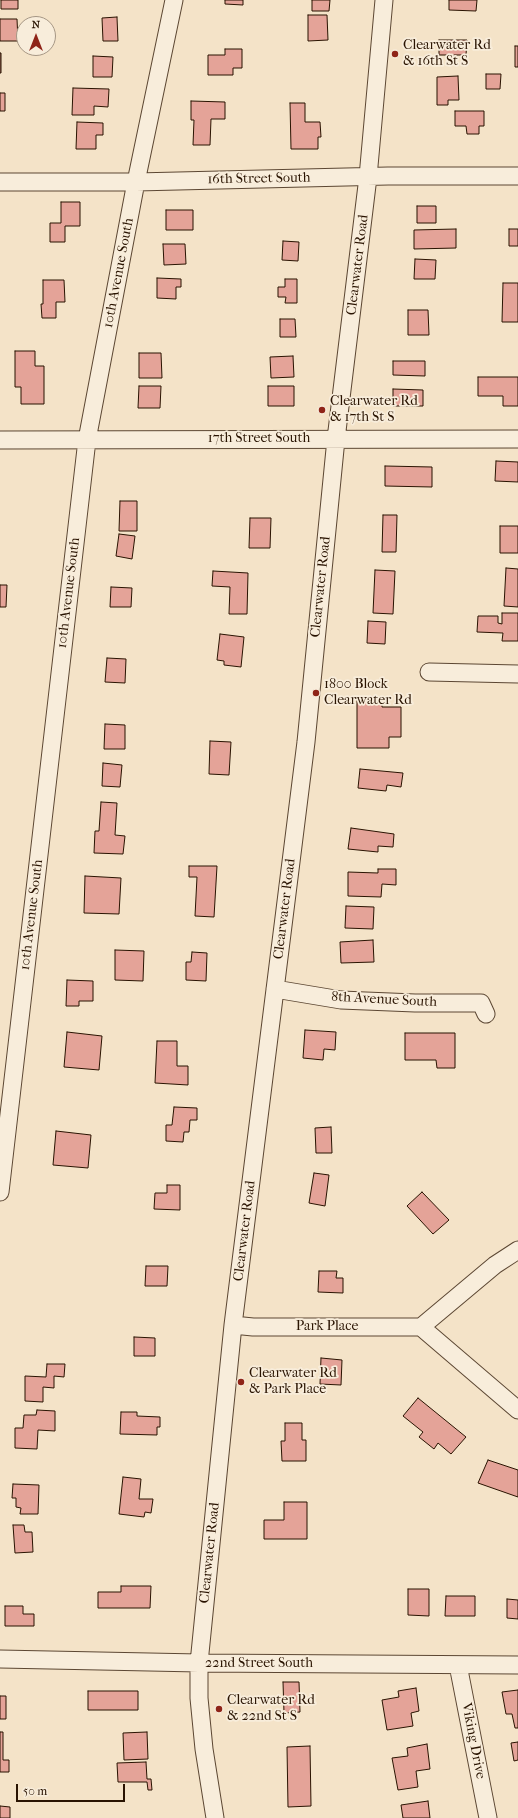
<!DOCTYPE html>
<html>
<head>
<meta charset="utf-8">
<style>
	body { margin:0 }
	#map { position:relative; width:518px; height:1818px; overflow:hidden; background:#f4e3c8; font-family:"IM FELL French Canon",serif }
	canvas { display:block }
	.north { position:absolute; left:16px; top:16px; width:40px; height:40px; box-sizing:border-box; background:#f8eddb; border:1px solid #a59684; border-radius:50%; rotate:0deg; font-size:11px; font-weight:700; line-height:16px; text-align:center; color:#291301 }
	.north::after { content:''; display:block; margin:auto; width:14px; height:18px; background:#8f2418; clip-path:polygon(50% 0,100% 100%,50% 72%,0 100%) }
	.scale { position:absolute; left:16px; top:1784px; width:109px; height:18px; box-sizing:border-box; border:2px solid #291301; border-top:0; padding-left:5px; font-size:12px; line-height:14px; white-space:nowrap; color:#291301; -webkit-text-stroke:3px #f8eddb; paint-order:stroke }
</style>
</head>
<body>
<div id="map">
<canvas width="518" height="1818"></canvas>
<div class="north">N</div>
<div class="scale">50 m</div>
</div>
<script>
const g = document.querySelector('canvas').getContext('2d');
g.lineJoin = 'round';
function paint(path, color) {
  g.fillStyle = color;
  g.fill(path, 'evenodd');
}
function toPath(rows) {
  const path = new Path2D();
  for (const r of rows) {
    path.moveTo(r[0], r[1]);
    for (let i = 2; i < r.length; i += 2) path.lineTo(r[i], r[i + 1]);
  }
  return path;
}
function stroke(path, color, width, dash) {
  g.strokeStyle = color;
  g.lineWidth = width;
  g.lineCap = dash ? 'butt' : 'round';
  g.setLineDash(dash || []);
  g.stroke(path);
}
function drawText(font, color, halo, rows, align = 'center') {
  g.font = font + ' "IM FELL French Canon",serif';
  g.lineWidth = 3.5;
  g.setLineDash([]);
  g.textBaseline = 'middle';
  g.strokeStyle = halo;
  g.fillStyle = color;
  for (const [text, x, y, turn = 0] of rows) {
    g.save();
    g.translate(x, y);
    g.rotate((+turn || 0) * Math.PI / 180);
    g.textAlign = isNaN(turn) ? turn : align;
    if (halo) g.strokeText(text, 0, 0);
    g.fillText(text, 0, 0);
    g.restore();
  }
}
const building = toPath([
	[1,0,18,0,18,9,1,9,1,0],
	[225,0,243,0,243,5,225,4,225,0],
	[312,0,330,0,329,11,312,11,312,0],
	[449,0,477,0,476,11,449,10,449,0],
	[308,15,327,15,328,40,308,41,308,15],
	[117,17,118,41,103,41,102,18,117,17],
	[0,19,17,19,18,41,0,41,0,19],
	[439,40,467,40,466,55,439,55,439,40],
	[515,46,518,46,518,67,515,67,515,46],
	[225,49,242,49,242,68,233,68,233,75,208,75,208,55,225,55,225,49],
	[0,53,1,53,1,73,0,73,0,53],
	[93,56,113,57,112,77,93,77,93,56],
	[486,74,501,74,500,89,486,89,486,74],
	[458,76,459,100,448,100,448,105,437,105,437,77,458,76],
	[73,88,109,89,108,107,94,106,94,115,72,115,73,88],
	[0,93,5,93,5,111,0,111,0,93],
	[191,101,225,102,225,119,211,119,210,145,193,145,194,120,191,120,191,101],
	[290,103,305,103,305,122,320,122,321,137,318,137,318,149,291,149,290,103],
	[455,111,484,111,484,126,479,126,479,134,467,134,466,126,455,126,455,111],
	[77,122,103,123,103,135,96,135,96,149,76,149,77,122],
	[61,202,80,202,80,226,65,226,65,242,50,242,50,223,61,223,61,202],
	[417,206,436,206,436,223,417,223,417,206],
	[166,210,193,210,193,230,166,230,166,210],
	[456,229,456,248,414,249,414,230,456,229],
	[509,229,518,229,518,246,509,246,509,229],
	[283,241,299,242,298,261,282,260,283,241],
	[163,244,185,244,186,264,164,265,163,244],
	[415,259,436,260,435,279,414,279,415,259],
	[157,278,181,279,181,287,176,287,176,299,157,298,157,278],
	[285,279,297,279,297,303,285,303,286,297,278,297,278,287,285,287,285,279],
	[43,280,64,280,65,302,56,302,56,318,42,318,41,304,43,304,43,280],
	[503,283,518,283,518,322,502,322,503,283],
	[408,310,428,310,429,335,408,335,408,310],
	[280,319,295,319,296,337,280,337,280,319],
	[15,351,35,351,35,366,44,366,44,404,21,404,21,387,15,387,15,351],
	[139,353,161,353,162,378,139,378,139,353],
	[293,356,294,377,271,378,270,357,293,356],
	[393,361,425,361,425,376,393,375,393,361],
	[478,377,518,377,518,406,503,406,503,396,478,396,478,377],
	[139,386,161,386,160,408,138,408,139,386],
	[268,386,294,386,294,406,268,406,268,386],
	[393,389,423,390,423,406,393,406,393,389],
	[496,461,518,462,518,482,495,481,496,461],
	[385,466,432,467,432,487,385,486,385,466],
	[120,501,137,501,137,531,119,531,120,501],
	[383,515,397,515,396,552,382,552,383,515],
	[250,518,271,518,270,548,249,548,250,518],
	[500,526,518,526,518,553,500,553,500,526],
	[119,534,135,536,132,559,116,556,119,534],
	[506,568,518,569,518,607,504,606,506,568],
	[375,570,395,571,393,614,373,613,375,570],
	[213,571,248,573,247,614,229,614,230,587,212,586,213,571],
	[0,585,7,585,6,607,0,607,0,585],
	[111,587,132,588,131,607,110,607,111,587],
	[502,613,518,613,518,641,502,641,503,633,477,632,478,616,498,616,498,623,502,624,502,613],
	[368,621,386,622,385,644,367,643,368,621],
	[220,634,244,637,241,667,224,665,224,661,217,660,220,634],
	[107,658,126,659,125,683,105,682,107,658],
	[357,697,382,697,382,707,401,707,401,737,389,737,389,748,357,748,357,697],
	[105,724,125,725,125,749,104,749,105,724],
	[210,741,231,742,229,775,209,774,210,741],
	[103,763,122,765,120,787,102,786,103,763],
	[360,769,403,773,401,787,387,785,386,791,358,788,360,769],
	[101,802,117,803,115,835,125,836,123,854,94,853,95,831,99,831,101,802],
	[351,828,394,834,393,847,378,846,378,852,348,849,351,828],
	[189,866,217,866,214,917,195,916,197,877,189,877,189,866],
	[378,869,396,869,396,885,382,884,381,897,348,896,348,872,378,873,378,869],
	[85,876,121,878,119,914,84,913,85,876],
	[346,906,374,907,373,929,345,928,346,906],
	[373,940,374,962,341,963,340,942,373,940],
	[115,950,144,951,143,981,115,980,115,950],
	[192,952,207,953,206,981,186,980,186,962,191,962,192,952],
	[67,980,93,981,93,1001,79,1001,79,1006,66,1006,67,980],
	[305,1030,336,1032,335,1050,324,1049,323,1060,303,1058,305,1030],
	[67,1032,102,1036,99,1070,64,1067,67,1032],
	[405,1033,455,1033,455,1068,437,1068,436,1060,405,1060,405,1033],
	[157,1041,177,1041,177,1066,188,1066,188,1085,155,1083,157,1041],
	[174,1107,197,1108,197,1120,190,1120,189,1132,184,1132,183,1142,166,1141,166,1125,172,1125,174,1107],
	[331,1127,332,1153,316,1153,315,1128,331,1127],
	[56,1131,91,1135,88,1168,53,1165,56,1131],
	[314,1173,329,1175,325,1206,309,1203,314,1173],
	[167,1185,180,1185,180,1210,154,1209,155,1193,167,1193,167,1185],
	[422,1192,449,1220,433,1234,407,1206,422,1192],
	[146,1266,168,1266,167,1286,145,1286,146,1266],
	[319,1271,337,1271,336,1278,343,1278,343,1293,318,1292,319,1271],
	[134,1337,155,1338,155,1356,134,1356,134,1337],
	[321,1358,342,1360,341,1385,320,1384,321,1358],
	[47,1364,65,1364,64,1377,54,1376,54,1388,43,1387,43,1402,25,1401,25,1376,46,1377,47,1364],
	[418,1398,466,1437,451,1454,438,1443,434,1449,419,1437,423,1432,403,1416,418,1398],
	[37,1410,55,1411,55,1431,38,1430,37,1449,15,1448,15,1428,23,1428,24,1415,36,1415,37,1410],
	[121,1412,137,1412,137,1416,160,1417,160,1427,157,1427,157,1435,120,1434,121,1412],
	[285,1423,302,1423,302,1440,306,1440,306,1461,282,1461,281,1441,285,1441,285,1423],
	[488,1460,518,1470,518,1497,478,1483,488,1460],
	[123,1477,141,1479,139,1499,153,1499,151,1513,145,1512,144,1517,119,1514,123,1477],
	[13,1484,39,1485,38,1514,20,1514,21,1508,16,1507,16,1498,12,1498,13,1484],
	[284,1502,307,1502,307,1539,264,1539,264,1520,284,1520,284,1502],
	[13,1525,24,1525,25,1532,32,1532,33,1552,15,1553,13,1525],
	[121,1586,151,1586,150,1608,98,1608,98,1592,121,1592,121,1586],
	[408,1589,429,1589,429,1616,408,1615,408,1589],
	[446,1596,475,1596,475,1616,445,1616,446,1596],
	[507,1599,518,1600,518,1619,507,1618,507,1599],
	[5,1606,23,1606,23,1614,34,1614,34,1626,5,1626,5,1606],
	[283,1682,299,1682,300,1712,284,1713,283,1682],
	[416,1688,419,1711,411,1713,413,1726,387,1730,382,1700,399,1697,398,1691,416,1688],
	[518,1690,518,1728,515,1728,512,1714,506,1714,502,1692,518,1690],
	[88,1691,138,1691,138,1710,88,1710,88,1691],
	[0,1696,6,1696,6,1719,0,1719,0,1696],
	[0,1732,3,1732,3,1760,9,1760,9,1772,0,1772,0,1732],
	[147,1732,148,1759,124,1760,123,1733,147,1732],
	[518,1742,518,1760,514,1761,511,1743,518,1742],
	[427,1744,430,1769,416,1771,418,1787,398,1790,392,1758,408,1756,407,1748,427,1744],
	[310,1746,311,1806,288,1807,287,1747,310,1746],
	[146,1762,147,1779,151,1779,152,1790,148,1790,147,1782,118,1782,117,1763,146,1762],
	[428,1801,430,1818,403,1818,401,1805,428,1801],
	[0,1806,10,1807,10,1818,0,1818,0,1806]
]);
paint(building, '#e4a398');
stroke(building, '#291301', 1);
const minor = toPath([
	[0,182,136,182,388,176,518,176],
	[0,440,518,439],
	[429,672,518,674],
	[275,989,341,1000,415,1003,481,1003,486,1014],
	[0,1192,87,440,136,182,174,0],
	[233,1325,253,1327,421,1327],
	[421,1327,518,1410],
	[421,1327,495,1265,518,1250],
	[0,1659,199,1663,518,1665],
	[458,1665,488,1818],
	[215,1818,204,1749,199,1698,199,1663,233,1325,306,742,336,439,368,177,384,0]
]);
stroke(minor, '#5c4733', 19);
stroke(minor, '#f8eddb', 17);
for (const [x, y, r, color] of [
	[395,54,4,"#8f2418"],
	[322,410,4,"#8f2418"],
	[316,693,4,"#8f2418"],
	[241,1382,4,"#8f2418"],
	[219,1709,4,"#8f2418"]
]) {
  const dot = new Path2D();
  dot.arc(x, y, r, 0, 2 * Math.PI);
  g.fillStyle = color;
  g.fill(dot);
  stroke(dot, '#f8eddb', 1.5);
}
drawText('14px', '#291301', '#f8eddb', [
	["Clearwater Rd",403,46],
	["& 16th St S",403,62],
	["Clearwater Rd",330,402],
	["& 17th St S",330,418],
	["1800 Block",324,685],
	["Clearwater Rd",324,701],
	["Clearwater Rd",249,1374],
	["& Park Place",249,1390],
	["Clearwater Rd",227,1701],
	["& 22nd St S",227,1717]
], 'left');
drawText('14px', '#291301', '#f8eddb', [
	["16th Street South",259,179,-1],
	["Clearwater Road",358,265,-83],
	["10th Avenue South",119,273,-79],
	["17th Street South",259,439],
	["Clearwater Road",321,587,-84],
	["10th Avenue South",69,593,-83],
	["Clearwater Road",285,909,-83],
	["10th Avenue South",32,915,-83],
	["8th Avenue South",384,1000,3],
	["Clearwater Road",245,1231,-83],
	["Park Place",327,1327],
	["Clearwater Road",210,1553,-84],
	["22nd Street South",259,1664],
	["Viking Drive",473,1741,79]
]);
</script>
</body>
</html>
